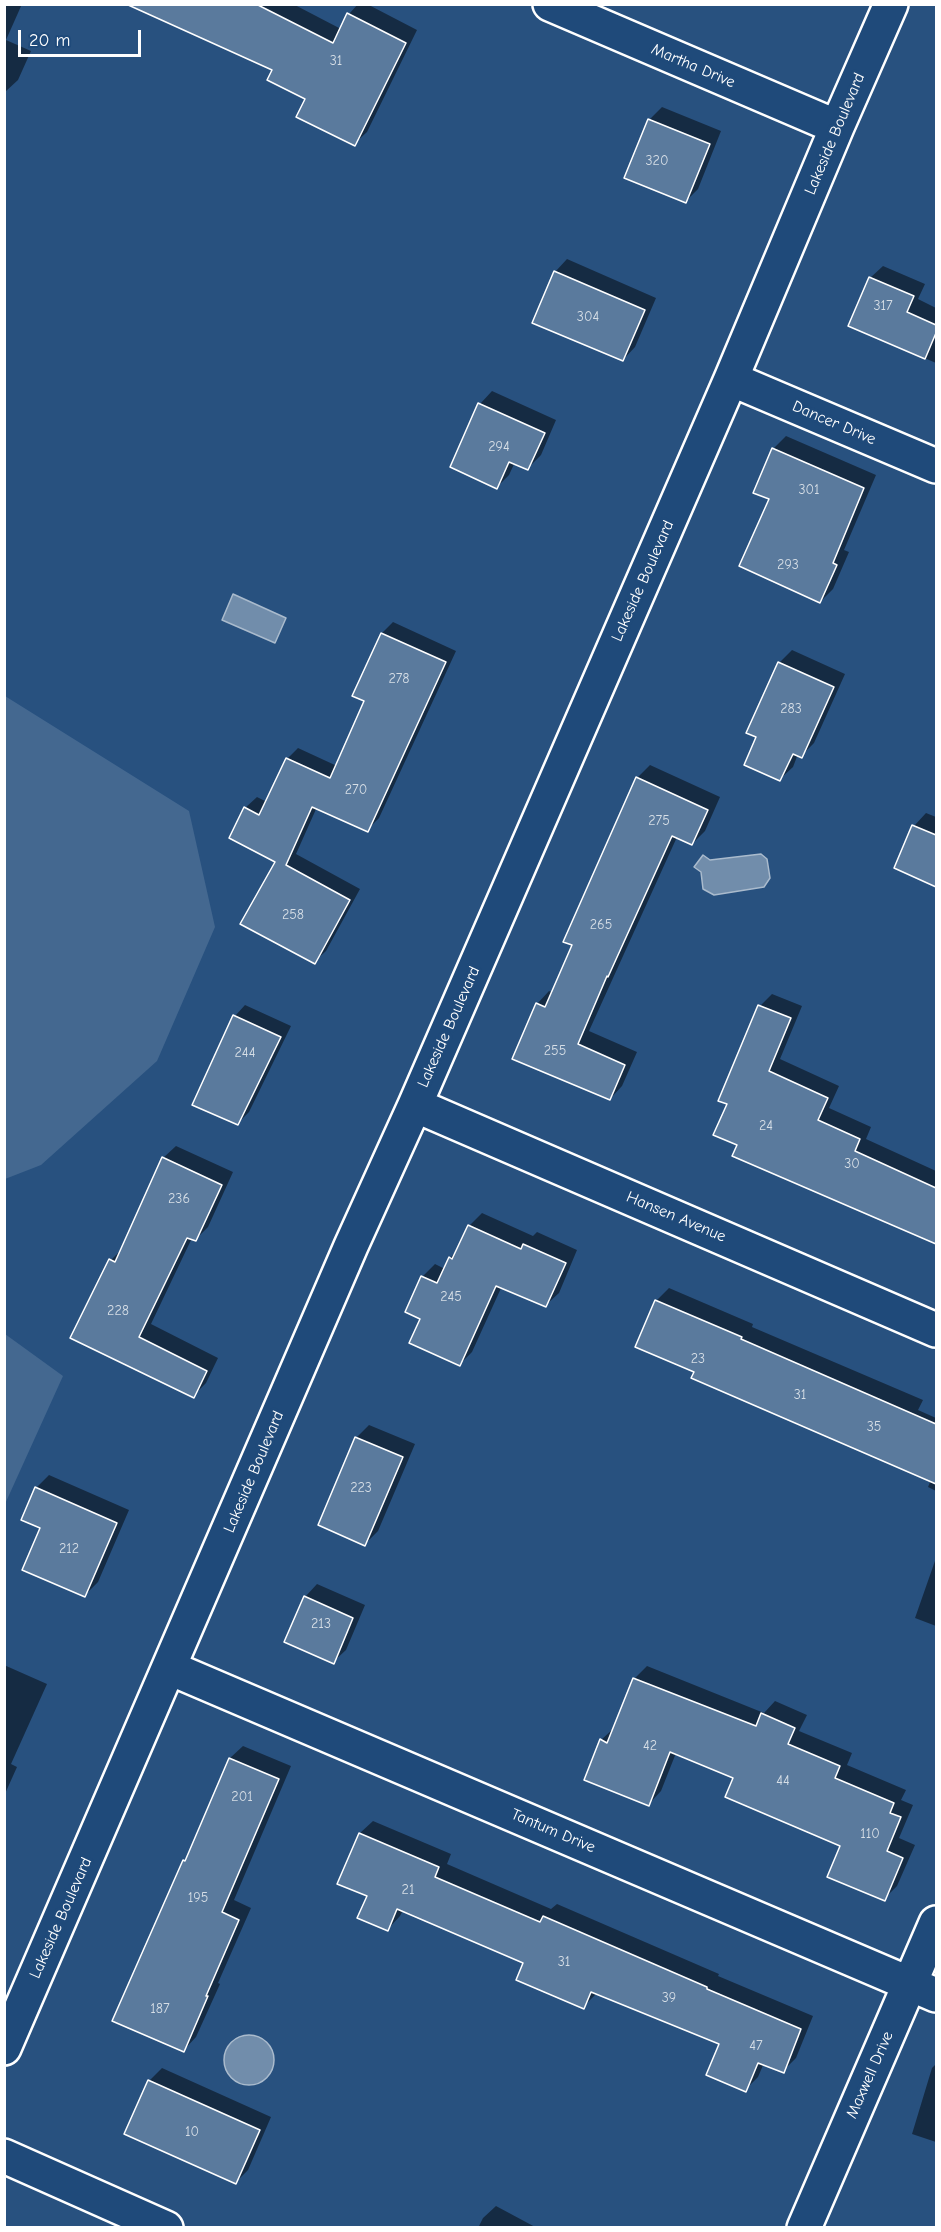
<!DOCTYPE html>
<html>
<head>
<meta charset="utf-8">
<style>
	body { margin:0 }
	#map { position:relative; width:941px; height:2232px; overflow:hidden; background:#28517f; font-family:"Comic Neue",sans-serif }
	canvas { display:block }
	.frame { position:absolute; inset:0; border:6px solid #fff; pointer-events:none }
	.scale { position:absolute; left:18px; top:30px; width:123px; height:27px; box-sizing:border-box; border:3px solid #fff; border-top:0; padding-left:8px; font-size:18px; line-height:21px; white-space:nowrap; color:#fff; -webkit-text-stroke:4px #1f4a7a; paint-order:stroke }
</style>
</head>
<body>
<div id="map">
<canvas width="941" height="2232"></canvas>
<div class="frame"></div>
<div class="scale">20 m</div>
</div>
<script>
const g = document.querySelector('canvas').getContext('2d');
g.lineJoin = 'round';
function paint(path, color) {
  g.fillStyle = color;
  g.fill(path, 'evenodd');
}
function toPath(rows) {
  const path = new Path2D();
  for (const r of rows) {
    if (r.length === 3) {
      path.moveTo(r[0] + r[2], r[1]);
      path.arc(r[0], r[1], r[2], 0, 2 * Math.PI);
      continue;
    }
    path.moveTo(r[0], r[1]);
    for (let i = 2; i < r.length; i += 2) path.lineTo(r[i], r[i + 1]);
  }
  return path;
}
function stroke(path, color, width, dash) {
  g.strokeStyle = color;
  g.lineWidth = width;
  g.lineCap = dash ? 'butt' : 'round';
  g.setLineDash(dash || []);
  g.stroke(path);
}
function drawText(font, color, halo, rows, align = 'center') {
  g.font = font + ' "Comic Neue",sans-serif';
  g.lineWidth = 6;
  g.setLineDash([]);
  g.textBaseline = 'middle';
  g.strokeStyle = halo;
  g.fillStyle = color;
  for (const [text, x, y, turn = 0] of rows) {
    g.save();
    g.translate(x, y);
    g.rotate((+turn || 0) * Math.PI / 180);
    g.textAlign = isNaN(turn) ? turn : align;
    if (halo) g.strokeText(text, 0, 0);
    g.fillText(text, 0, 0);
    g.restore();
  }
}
paint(toPath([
	[5,696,189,811,215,927,157,1061,41,1165,5,1179],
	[5,1334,63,1376,5,1504]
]), '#446890');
const water = toPath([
	[233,594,286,618,275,643,222,620,233,594],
	[761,854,767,859,770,878,764,887,714,895,703,889,701,872,694,867,703,855,710,860,761,854],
	[249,2060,25]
]);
paint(water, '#718dab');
stroke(water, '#aabbcd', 1.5);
paint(toPath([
	[4,4,22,4,6,40,31,51,18,80,5,92],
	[146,4,293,4,341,29,349,14,358,4,367,4,417,30,367,132,354,144,274,69],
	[662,107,721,131,698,189,685,202,649,120],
	[567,259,656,298,635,347,623,360,555,272],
	[883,266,925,284,918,299,936,308,936,363,850,326,870,278],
	[492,391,556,420,541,455,528,468,515,462,509,475,497,487,480,404],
	[786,436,876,475,844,550,849,552,833,589,820,602,771,499,773,449],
	[393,622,456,651,379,818,367,830,317,807,296,854,360,889,326,951,314,962,277,861,245,808,257,797,267,802,287,759,298,748,337,766,366,701,354,695,382,633],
	[792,650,845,674,814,743,801,756,798,754,793,767,780,779,758,736,779,663],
	[650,765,720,797,705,831,692,844,677,837,589,1031,637,1052,622,1086,610,1099,537,1004,549,991,553,993,574,945,637,778],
	[926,813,936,817,936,885,896,867,914,826],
	[772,994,802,1006,780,1059,839,1086,829,1108,871,1127,866,1139,936,1171,936,1243,879,1219,739,1145,729,1103,720,1100,760,1006],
	[245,1005,291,1026,249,1112,238,1123,194,1104,235,1016],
	[176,1146,233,1172,208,1227,195,1240,192,1238,151,1324,218,1358,206,1383,193,1396,72,1337,111,1260,123,1248,163,1158],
	[482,1213,533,1236,537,1232,577,1250,559,1293,546,1305,502,1286,472,1352,460,1364,422,1318,422,1277,435,1264,445,1269,450,1258,457,1251,469,1226],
	[669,1288,753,1324,752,1327,923,1400,918,1410,936,1418,936,1491,928,1487,931,1480,696,1371,637,1346,657,1300],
	[369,1425,415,1444,378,1531,365,1544,320,1524,356,1438],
	[49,1475,129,1510,98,1582,85,1595,42,1527,36,1488],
	[936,1558,936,1626,915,1618],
	[317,1584,365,1605,346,1650,333,1662,305,1597],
	[4,1665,47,1684,11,1764,17,1767,4,1796],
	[647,1666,764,1713,775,1701,807,1715,799,1731,852,1753,847,1765,906,1790,901,1800,913,1805,899,1838,915,1845,897,1886,884,1899,842,1846,735,1777,676,1753,661,1791,649,1804,601,1740,614,1728,634,1679],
	[243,1746,291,1766,234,1900,251,1908,218,1983,220,1984,196,2037,184,2050,185,1861,189,1857,230,1758],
	[373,1821,451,1854,447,1864,551,1909,557,1904,719,1974,718,1976,813,2016,796,2058,783,2071,764,2063,758,2077,745,2090,721,2043,597,1993,583,2007,525,1962,403,1910,400,1916,388,1929,369,1895,360,1833],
	[936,2064,936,2142,912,2134,932,2068],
	[162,2068,271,2117,248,2170,236,2182,149,2081],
	[496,2206,537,2228,478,2228,483,2218]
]), '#0007');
const building = toPath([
	[126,4,256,4,333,43,347,13,406,43,355,146,296,117,305,99,267,80,272,70,126,4],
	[648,119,710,144,686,203,624,178,648,119],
	[554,271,645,310,623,361,532,323,554,271],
	[869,277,914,296,907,312,936,325,936,333,925,359,848,326,869,277],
	[478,403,545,433,528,470,509,462,497,489,450,467,478,403],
	[772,448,864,488,833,563,837,565,820,603,739,566,769,499,753,493,772,448],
	[381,633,446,662,368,832,312,807,286,865,350,900,315,964,240,924,275,862,229,838,244,807,259,815,286,758,330,778,364,701,352,696,381,633],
	[778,662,834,687,802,758,793,754,780,781,744,765,756,737,746,733,778,662],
	[636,777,708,810,692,845,672,836,608,977,607,976,578,1044,625,1065,610,1100,512,1059,536,1003,545,1007,572,945,563,942,636,777],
	[912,825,936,835,936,887,894,868,912,825],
	[758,1005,791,1018,769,1071,828,1098,818,1120,860,1139,855,1151,936,1188,936,1244,732,1156,737,1145,713,1135,727,1104,718,1101,758,1005],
	[233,1015,281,1037,238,1125,192,1105,233,1015],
	[162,1157,222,1185,196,1241,187,1238,139,1337,207,1371,194,1398,70,1338,109,1259,115,1262,162,1157],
	[468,1225,521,1249,523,1244,566,1263,546,1307,496,1286,460,1366,409,1343,420,1319,405,1312,421,1276,437,1283,449,1257,452,1259,468,1225],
	[655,1300,742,1337,741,1339,936,1424,936,1484,691,1378,694,1372,635,1347,655,1300],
	[355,1437,403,1457,365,1546,318,1525,355,1437],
	[35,1487,117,1523,85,1597,22,1570,40,1528,21,1520,35,1487],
	[304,1596,353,1618,334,1664,284,1642,304,1596],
	[633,1678,756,1726,761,1713,795,1728,788,1744,840,1766,835,1778,894,1803,890,1813,901,1817,887,1851,903,1858,885,1901,827,1877,840,1846,725,1797,733,1778,670,1752,649,1806,584,1780,600,1739,607,1743,633,1678],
	[229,1758,279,1779,222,1912,239,1920,206,1996,208,1996,184,2052,112,2021,183,1860,185,1861,229,1758],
	[359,1833,439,1867,435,1877,540,1922,543,1916,707,1987,707,1989,801,2029,784,2073,758,2063,746,2092,706,2075,719,2044,591,1992,584,2009,516,1980,523,1963,397,1909,388,1931,357,1918,367,1896,337,1884,359,1833],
	[148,2080,260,2130,236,2184,124,2134,148,2080]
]);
paint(building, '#5a7a9d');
stroke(building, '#fff', 1.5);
const minor = toPath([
	[550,4,837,127],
	[731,379,936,466],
	[415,1105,936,1330],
	[170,1668,936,1995],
	[4,2048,351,1246,415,1105,731,379,837,127,891,4],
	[4,2156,166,2228],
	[804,2228,936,1923]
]);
stroke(minor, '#fff', 38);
stroke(minor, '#1f4a7a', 33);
drawText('14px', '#d6dee6', null, [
	["31",336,61],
	["320",657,161],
	["317",883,306],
	["304",588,317],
	["294",499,447],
	["301",809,490],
	["293",788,565],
	["278",399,679],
	["283",791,709],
	["270",356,790],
	["275",659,821],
	["258",293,915],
	["265",601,925],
	["255",555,1051],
	["244",245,1053],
	["24",766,1126],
	["30",852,1164],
	["236",179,1199],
	["245",451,1297],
	["228",118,1311],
	["23",698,1359],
	["31",800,1395],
	["35",874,1427],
	["223",361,1488],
	["212",69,1549],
	["213",321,1624],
	["42",650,1746],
	["44",783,1781],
	["201",242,1797],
	["110",870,1834],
	["21",408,1890],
	["195",198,1898],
	["31",564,1962],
	["39",669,1998],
	["187",160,2009],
	["47",756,2046],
	["10",192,2132]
]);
drawText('16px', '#fff', '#1f4a7a', [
	["Martha Drive",693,66,23],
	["Lakeside Boulevard",835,134,-67],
	["Dancer Drive",834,423,23],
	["Lakeside Boulevard",643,581,-66],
	["Lakeside Boulevard",449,1027,-66],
	["Hansen Avenue",676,1217,23],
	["Lakeside Boulevard",254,1472,-67],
	["Tantum Drive",553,1831,23],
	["Lakeside Boulevard",61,1918,-66],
	["Maxwell Drive",870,2075,-66]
]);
</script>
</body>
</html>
